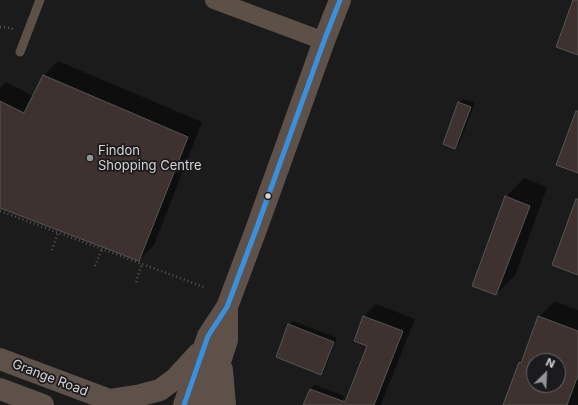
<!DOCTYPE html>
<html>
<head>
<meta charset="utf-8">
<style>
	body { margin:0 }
	#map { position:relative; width:578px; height:405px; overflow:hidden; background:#1b1b1c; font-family:Inter,sans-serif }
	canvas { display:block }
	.north { position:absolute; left:526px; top:353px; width:40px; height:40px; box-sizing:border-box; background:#1b1a1d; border:1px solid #656467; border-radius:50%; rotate:24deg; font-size:11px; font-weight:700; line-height:16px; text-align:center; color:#d5d4d6 }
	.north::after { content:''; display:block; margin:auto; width:14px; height:18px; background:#949395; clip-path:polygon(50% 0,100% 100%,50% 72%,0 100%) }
</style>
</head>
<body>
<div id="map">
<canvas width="578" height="405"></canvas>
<div class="north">N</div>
</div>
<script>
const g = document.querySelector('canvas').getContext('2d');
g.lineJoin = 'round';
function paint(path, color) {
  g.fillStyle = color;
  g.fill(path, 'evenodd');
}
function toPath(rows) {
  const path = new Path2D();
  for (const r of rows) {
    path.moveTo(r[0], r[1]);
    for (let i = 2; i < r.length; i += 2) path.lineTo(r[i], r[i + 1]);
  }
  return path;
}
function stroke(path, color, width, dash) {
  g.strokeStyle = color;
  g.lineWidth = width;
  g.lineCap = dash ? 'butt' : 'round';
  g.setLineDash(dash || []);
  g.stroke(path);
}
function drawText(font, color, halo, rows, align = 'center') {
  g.font = font + ' Inter,sans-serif';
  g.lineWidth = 3.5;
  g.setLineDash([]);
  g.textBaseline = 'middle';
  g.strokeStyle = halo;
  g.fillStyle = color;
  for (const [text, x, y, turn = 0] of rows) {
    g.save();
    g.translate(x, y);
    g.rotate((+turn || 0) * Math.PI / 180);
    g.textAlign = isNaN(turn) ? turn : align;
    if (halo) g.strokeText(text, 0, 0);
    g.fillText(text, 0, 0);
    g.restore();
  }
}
paint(toPath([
	[58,61,202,122,154,245,139,260,0,207,0,89,6,82,33,96,44,76],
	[463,99,475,103,459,144,455,148,459,103],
	[524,178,547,187,515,276,496,294,506,197],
	[555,301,578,310,578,405,504,405,519,362,524,357,539,317],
	[534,361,558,361,558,385,534,385],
	[376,304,415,319,381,404,380,405,345,405,368,345,355,340,364,316],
	[293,321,337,338,325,369,321,373,289,325],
	[315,385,344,396,341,405,304,405,310,389]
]), '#0007');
const building = toPath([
	[573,0,578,0,578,55,556,47,573,0],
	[43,75,188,137,139,261,0,208,0,101,24,113,43,75],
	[458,102,471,107,455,149,443,144,458,102],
	[576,111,578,111,578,173,556,165,576,111],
	[505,196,530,206,496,295,472,286,505,196],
	[576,199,578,199,578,275,552,265,576,199],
	[363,316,403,331,374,405,303,405,310,389,345,402,367,346,354,341,363,316],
	[538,316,578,331,578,375,567,405,503,405,519,362,521,363,538,316],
	[534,361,558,361,558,385,534,385,534,361],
	[288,324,334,342,321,375,276,357,288,324]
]);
paint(building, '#3e3230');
stroke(building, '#565555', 1);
stroke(toPath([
	[0,27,11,28,15,31],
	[0,211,204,287],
	[52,250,58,233],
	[95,266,102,249],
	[136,282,142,264]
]), '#59524f', 2.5, [1, 3]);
stroke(toPath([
	[20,52,40,0]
]), '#5c5047', 9);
stroke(toPath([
	[214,0,324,41]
]), '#5c5047', 18);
stroke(toPath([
	[0,359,123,405],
	[222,370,225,405],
	[0,389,43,405],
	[109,400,141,395,160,390,176,378,198,354],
	[184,405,208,336,227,307,257,227,324,41,340,0],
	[206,405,227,340,227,307]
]), '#5d514a', 22);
stroke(toPath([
	[184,405,208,336,227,307,257,227,324,41,340,0]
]), '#3a90db', 5);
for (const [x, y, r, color] of [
	[90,158,4,"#949395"],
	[268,196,3.5,"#d5d4d6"]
]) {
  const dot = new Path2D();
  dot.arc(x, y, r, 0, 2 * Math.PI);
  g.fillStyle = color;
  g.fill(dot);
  stroke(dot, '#1b1a1d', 1.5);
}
drawText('13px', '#d5d4d6', '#1b1a1d', [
	["Findon",98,151],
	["Shopping Centre",98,166]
], 'left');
drawText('13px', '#d5d4d6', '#1b1a1d', [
	["Grange Road",50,378,21]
]);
</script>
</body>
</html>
